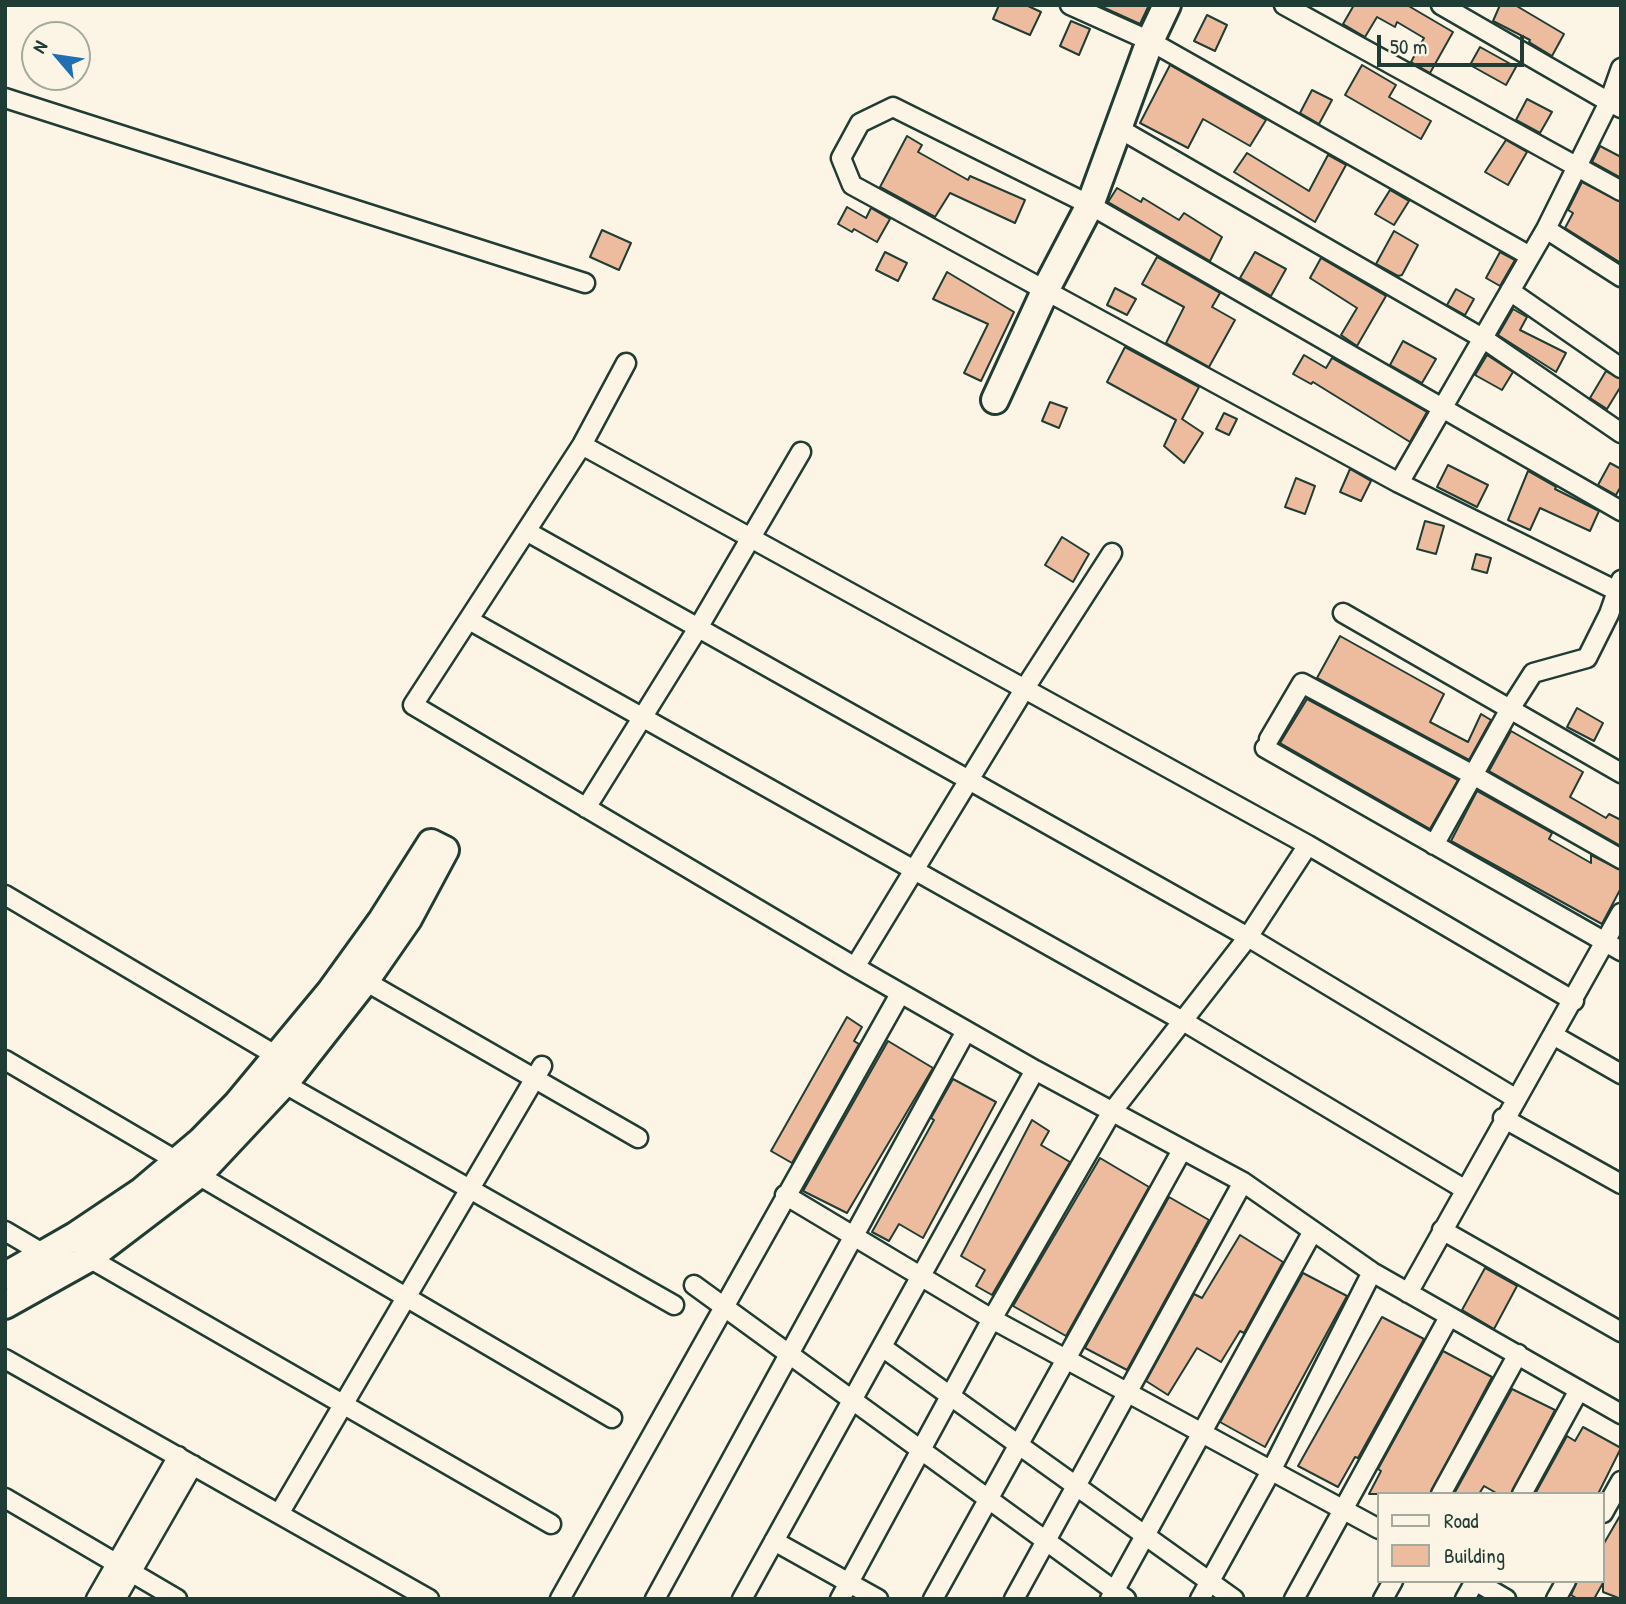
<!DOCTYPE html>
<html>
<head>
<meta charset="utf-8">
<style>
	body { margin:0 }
	#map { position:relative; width:1626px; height:1604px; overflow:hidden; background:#fcf5e5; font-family:"Patrick Hand",sans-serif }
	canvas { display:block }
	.frame { position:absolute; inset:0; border:7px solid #1f3d34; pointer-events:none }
	.legend { position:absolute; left:1377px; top:1492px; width:228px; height:91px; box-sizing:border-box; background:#fcf5e5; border:2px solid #a4ab9e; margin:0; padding:9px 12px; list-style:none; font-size:21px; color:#1f3d34 }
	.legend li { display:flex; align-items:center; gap:14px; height:35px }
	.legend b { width:35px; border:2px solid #a4ab9e }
	.north { position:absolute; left:21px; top:21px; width:70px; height:70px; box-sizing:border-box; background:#fcf5e5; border:2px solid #a4ab9e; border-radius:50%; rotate:299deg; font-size:19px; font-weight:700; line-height:28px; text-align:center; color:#1f3d34 }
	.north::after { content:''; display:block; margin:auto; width:24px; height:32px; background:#1f6fb2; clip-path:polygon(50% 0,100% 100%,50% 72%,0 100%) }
	.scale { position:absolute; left:1377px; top:35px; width:147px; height:32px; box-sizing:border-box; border:4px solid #1f3d34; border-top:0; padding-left:9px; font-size:21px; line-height:24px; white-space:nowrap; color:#1f3d34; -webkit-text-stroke:5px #fcf5e5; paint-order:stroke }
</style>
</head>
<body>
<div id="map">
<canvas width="1626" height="1604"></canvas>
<div class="frame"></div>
<ul class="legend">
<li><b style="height:9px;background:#fcf5e5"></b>Road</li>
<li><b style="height:19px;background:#edbc9e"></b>Building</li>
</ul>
<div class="north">N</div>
<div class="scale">50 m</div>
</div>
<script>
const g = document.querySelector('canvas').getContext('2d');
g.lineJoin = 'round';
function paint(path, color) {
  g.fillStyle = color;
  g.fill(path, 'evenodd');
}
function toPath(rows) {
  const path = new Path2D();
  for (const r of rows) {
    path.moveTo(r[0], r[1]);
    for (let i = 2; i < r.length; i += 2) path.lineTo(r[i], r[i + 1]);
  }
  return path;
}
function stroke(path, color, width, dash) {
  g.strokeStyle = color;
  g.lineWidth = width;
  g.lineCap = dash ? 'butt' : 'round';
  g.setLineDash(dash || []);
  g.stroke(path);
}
const building = toPath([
	[999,5,1026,5,1041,12,1030,35,993,19,999,5],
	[1098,5,1149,5,1140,24,1098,5],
	[1354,5,1407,5,1453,32,1430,73,1411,62,1424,38,1397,22,1395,27,1377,17,1365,37,1343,24,1354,5],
	[1500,5,1515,5,1564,34,1552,56,1529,42,1530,40,1493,21,1500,5],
	[1207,15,1227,25,1215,51,1194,41,1207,15],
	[1071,21,1090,29,1079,55,1060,46,1071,21],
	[1480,47,1516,67,1506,85,1470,65,1480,47],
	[1170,65,1266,120,1250,146,1203,119,1188,148,1140,123,1170,65],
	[1362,65,1396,85,1389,97,1431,121,1421,139,1345,95,1362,65],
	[1312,90,1332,100,1319,124,1300,113,1312,90],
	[1527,99,1552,112,1540,133,1516,120,1527,99],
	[907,136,922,145,918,152,968,180,970,176,1025,200,1015,223,950,193,935,217,880,187,907,136],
	[1506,140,1527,152,1508,185,1485,172,1506,140],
	[1600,146,1621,157,1621,178,1592,162,1600,146],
	[1247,153,1309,191,1328,155,1346,165,1315,222,1234,172,1247,153],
	[1582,182,1621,202,1621,263,1565,228,1573,213,1568,210,1582,182],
	[1117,188,1141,202,1143,198,1179,220,1184,213,1222,237,1210,261,1108,202,1117,188],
	[1390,190,1409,201,1394,225,1375,214,1390,190],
	[847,207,866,218,871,208,890,219,877,242,854,229,852,232,838,224,847,207],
	[602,230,631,243,619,270,590,257,602,230],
	[1394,231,1418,245,1402,275,1398,276,1376,264,1394,231],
	[885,252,907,263,898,281,876,270,885,252],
	[1255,252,1286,269,1271,296,1240,278,1255,252],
	[1500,252,1515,260,1500,286,1486,278,1500,252],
	[1157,257,1220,293,1212,307,1235,320,1209,367,1166,343,1184,307,1142,284,1157,257],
	[1321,258,1386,296,1357,346,1341,335,1357,308,1310,278,1321,258],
	[947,272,1014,312,981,381,964,373,988,324,933,299,947,272],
	[1115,288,1136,299,1127,315,1107,305,1115,288],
	[1456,289,1474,299,1465,315,1447,305,1456,289],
	[1513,309,1527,317,1520,330,1566,353,1556,372,1498,335,1513,309],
	[1403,341,1436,359,1422,383,1390,365,1403,341],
	[1125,347,1199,387,1182,419,1203,433,1184,463,1164,446,1176,420,1107,382,1125,347],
	[1304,355,1326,368,1332,358,1427,412,1410,442,1313,382,1311,384,1293,374,1304,355],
	[1487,355,1513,372,1502,390,1475,375,1487,355],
	[1606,371,1621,379,1621,386,1607,409,1590,398,1606,371],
	[1050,402,1067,408,1059,428,1042,421,1050,402],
	[1224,413,1237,419,1229,435,1216,429,1224,413],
	[1610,463,1621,469,1621,486,1616,495,1598,485,1610,463],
	[1448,465,1488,485,1477,507,1437,487,1448,465],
	[1350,469,1371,481,1361,501,1340,492,1350,469],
	[1528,471,1556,487,1555,489,1599,511,1590,531,1540,508,1530,530,1508,520,1528,471],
	[1296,478,1315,486,1305,514,1285,507,1296,478],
	[1425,521,1444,526,1436,554,1417,549,1425,521],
	[1062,537,1089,554,1073,582,1045,565,1062,537],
	[1476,554,1491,558,1487,573,1472,569,1476,554],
	[1340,636,1444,694,1430,722,1468,742,1481,714,1491,720,1469,760,1317,678,1340,636],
	[1307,699,1458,780,1430,829,1280,743,1307,699],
	[1577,708,1603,723,1594,741,1567,727,1577,708],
	[1511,731,1583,772,1570,797,1606,818,1609,814,1621,820,1621,846,1489,771,1511,731],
	[1477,791,1552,833,1549,839,1591,863,1591,855,1621,870,1621,888,1602,924,1451,841,1477,791],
	[847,1017,862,1027,854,1041,859,1044,792,1163,771,1151,847,1017],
	[888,1041,933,1068,847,1213,803,1191,888,1041],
	[953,1079,996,1102,923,1238,899,1224,889,1241,872,1232,934,1120,931,1118,953,1079],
	[1032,1120,1049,1131,1041,1145,1070,1162,992,1295,976,1286,985,1270,961,1256,1032,1120],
	[1100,1158,1149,1187,1066,1336,1013,1306,1100,1158],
	[1169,1197,1209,1220,1127,1370,1085,1348,1169,1197],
	[1240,1235,1283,1262,1244,1333,1240,1331,1221,1362,1197,1348,1168,1395,1146,1381,1194,1294,1202,1298,1240,1235],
	[1485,1268,1517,1286,1494,1329,1462,1310,1485,1268],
	[1303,1273,1347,1296,1265,1447,1220,1422,1303,1273],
	[1382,1317,1424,1339,1358,1458,1355,1457,1338,1487,1298,1466,1382,1317],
	[1443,1351,1492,1377,1430,1494,1369,1494,1381,1471,1378,1469,1443,1351],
	[1512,1389,1555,1410,1511,1494,1498,1494,1484,1486,1479,1494,1454,1494,1512,1389],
	[1583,1427,1621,1448,1598,1494,1535,1494,1567,1436,1575,1441,1583,1427],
	[1621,1514,1621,1599,1603,1592,1603,1583,1594,1599,1578,1599,1571,1595,1577,1581,1603,1581,1603,1545,1621,1514]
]);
paint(building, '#edbc9e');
stroke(building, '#1f3d34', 2);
const street = toPath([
	[1070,5,1150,41,1530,256],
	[1284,5,1621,191],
	[1441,5,1609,102,1621,68],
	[5,98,585,283],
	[1118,128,1484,339,1621,433],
	[1546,229,1621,277],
	[1510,291,1621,368],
	[626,363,582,445,413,705,855,967,1035,1070],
	[582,445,1308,845,1574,1001],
	[1399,483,1546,229,1609,102,1621,108],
	[526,531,1248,937,1515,1098],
	[1615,590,1399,483,852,185,841,158,860,123,893,107,1090,205,1621,511],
	[1343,613,1621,773],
	[469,620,1183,1021,1464,1189],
	[1269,739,1302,683,1473,775,1621,859],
	[1265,748,1621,951],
	[586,808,698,628,801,452],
	[1434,845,1510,709,1533,673,1587,658,1609,614,1621,580],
	[5,895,277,1056],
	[855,967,1025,688,1112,553],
	[365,981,638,1138],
	[1553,1035,1621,1074],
	[5,1060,177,1161],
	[276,1079,674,1305],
	[1503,1118,1621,1184],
	[198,1175,612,1418],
	[785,1195,992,1319,1379,1529],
	[1442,1230,1621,1332],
	[5,1231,44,1254],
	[84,1251,89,1258,551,1524],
	[694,1285,1126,1599],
	[1408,1293,1621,913],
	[882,1347,1234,1599],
	[5,1359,429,1599],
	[1441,1494,1518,1354],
	[1522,1494,1579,1390],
	[5,1498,177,1599],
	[1603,1513,1621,1481],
	[279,1514,542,1066],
	[774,1541,878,1599],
	[1475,1581,1506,1599],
	[96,1599,178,1456],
	[116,1599,193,1465],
	[560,1599,900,994],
	[655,1599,966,1031],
	[742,1599,1035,1070,1243,1182,1372,1272,1621,1414],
	[840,1599,992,1319,1111,1113,1248,937,1308,845],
	[933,1599,1182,1150],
	[1014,1599,1243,1182],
	[1110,1599,1313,1231],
	[1200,1599,1271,1471,1372,1272],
	[1294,1599,1449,1317],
	[1383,1599,1393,1581],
	[1465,1599,1475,1581],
	[1556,1599,1566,1581]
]);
const secondary = toPath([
	[995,400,1046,289,1090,205,1150,41,1167,5],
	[5,1276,75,1236,142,1191,201,1141,237,1104,330,992,382,920,431,843,445,850,408,919,365,981,288,1079,198,1175,89,1258,5,1305]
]);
stroke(street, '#1f3d34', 23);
stroke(secondary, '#1f3d34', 32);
stroke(street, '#fcf5e5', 18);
stroke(secondary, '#fcf5e5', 26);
</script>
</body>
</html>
